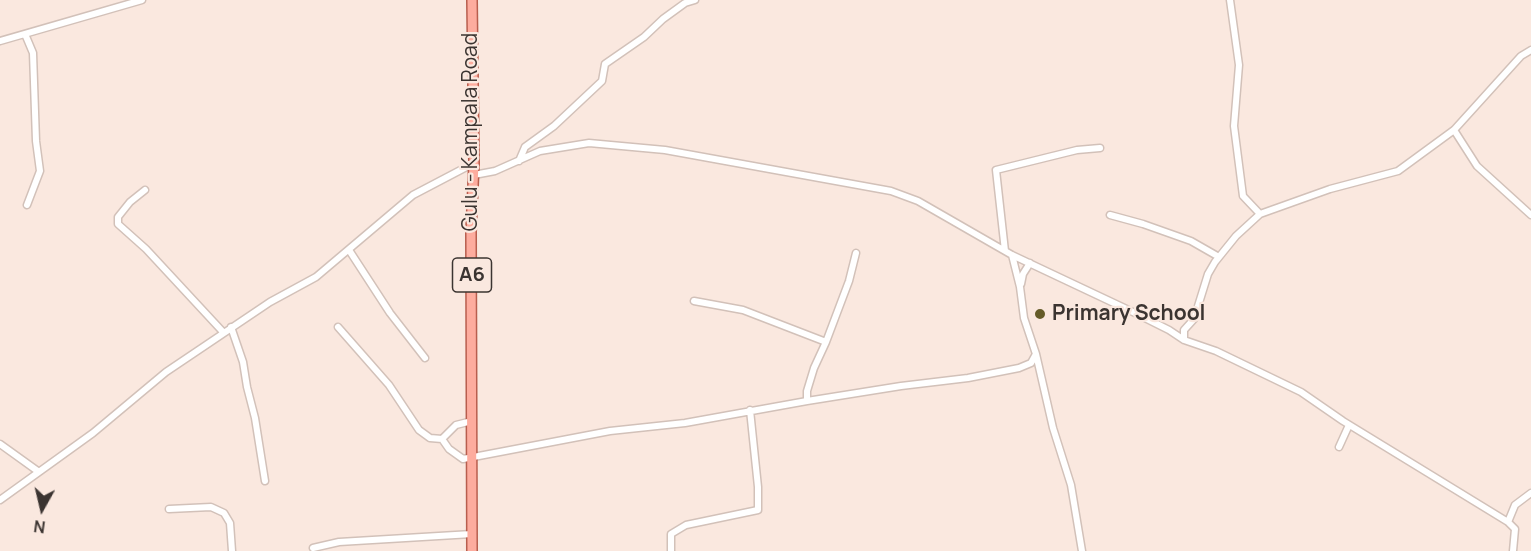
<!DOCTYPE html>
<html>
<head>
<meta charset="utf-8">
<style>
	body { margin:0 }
	#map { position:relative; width:1531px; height:551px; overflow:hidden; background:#fae8df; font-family:Manrope,sans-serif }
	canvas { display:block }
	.north { position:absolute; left:12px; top:479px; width:60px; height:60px; -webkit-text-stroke:4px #fae8df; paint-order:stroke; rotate:188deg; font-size:16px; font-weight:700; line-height:24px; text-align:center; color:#3b3431 }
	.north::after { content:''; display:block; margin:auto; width:21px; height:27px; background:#3b3431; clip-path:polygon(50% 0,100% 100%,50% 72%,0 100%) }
</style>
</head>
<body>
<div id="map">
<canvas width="1531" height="551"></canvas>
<div class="north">N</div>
</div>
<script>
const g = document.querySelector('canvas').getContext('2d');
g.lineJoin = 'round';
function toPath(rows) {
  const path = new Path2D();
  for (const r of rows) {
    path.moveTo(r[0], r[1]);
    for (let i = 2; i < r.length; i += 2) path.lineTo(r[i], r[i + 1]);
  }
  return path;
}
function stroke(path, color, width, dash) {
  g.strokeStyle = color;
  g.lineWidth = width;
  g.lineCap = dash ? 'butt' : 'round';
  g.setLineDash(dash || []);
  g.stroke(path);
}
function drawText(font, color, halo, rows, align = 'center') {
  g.font = font + ' Manrope,sans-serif';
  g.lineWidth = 4.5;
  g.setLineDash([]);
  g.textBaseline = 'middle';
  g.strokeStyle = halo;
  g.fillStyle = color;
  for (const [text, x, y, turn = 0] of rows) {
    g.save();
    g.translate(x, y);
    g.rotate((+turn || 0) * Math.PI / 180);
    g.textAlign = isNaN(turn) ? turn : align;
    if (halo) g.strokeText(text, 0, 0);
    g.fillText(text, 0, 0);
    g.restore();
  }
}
const street = toPath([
	[25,34,33,53,36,141,40,171,27,205],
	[0,41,142,0],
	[1454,130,1477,166,1531,215],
	[519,161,525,147,554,126,602,81,605,64,644,37,663,19,685,3,695,0],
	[474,175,495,171,540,151,589,143,665,150,891,191,918,201,1012,255,1135,313,1169,330,1184,340,1216,351,1301,392,1343,421,1508,522,1515,529,1513,551],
	[145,190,130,202,118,217,118,224,146,249,223,332],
	[1260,214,1330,189,1398,171,1454,130,1521,56,1531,50],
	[1110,215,1143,224,1191,241,1219,257],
	[349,250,390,313,425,358],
	[1005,251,996,170,1077,150,1100,148],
	[856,253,849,281,826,342,814,368,807,391,807,401,901,386,968,378,1019,368,1031,363,1036,354,1024,318,1020,287,1012,255],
	[1021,284,1023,274,1030,263],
	[694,301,743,310,826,342],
	[231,327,243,362,247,387,255,418,265,481],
	[338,327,389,385,419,430,430,438,442,439,449,449,463,459,610,431,685,423,807,401],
	[1184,340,1184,330,1194,319,1208,274,1215,262,1236,236,1260,214,1243,196,1234,126,1239,65,1230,0],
	[1036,354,1053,428,1071,485,1082,551],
	[442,439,456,425,472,421],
	[0,444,39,472],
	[1339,447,1349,425],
	[0,500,93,433,166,372,270,302,316,277,413,195,474,163],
	[169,509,211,507,224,513,230,523,232,551],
	[1508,522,1515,505,1531,493],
	[313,548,339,542,472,534],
	[671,551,671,534,686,525,758,510,758,487,750,410]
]);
const primary = toPath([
	[472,0,474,163,471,232,472,551]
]);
stroke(street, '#d2c1b9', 9);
stroke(primary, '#b85e4e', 12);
stroke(street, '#fff', 6);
stroke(primary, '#fdac9e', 9);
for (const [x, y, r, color] of [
	[1040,314,6,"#655b28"]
]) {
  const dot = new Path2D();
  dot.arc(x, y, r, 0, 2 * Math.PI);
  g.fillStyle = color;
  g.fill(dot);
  stroke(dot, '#fae8df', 2);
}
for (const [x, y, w] of [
	[472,275,39]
]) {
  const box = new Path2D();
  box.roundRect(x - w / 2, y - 17, w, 34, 4.5);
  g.fillStyle = '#fae8df';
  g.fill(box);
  stroke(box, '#3b3431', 1.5);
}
drawText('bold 20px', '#3b3431', null, [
	["A6",472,275]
]);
drawText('21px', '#3b3431', '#fae8df', [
	["Gulu - Kampala Road",471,132,-90]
]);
drawText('bold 21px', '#3b3431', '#fae8df', [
	["Primary School",1052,314]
], 'left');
</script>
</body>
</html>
